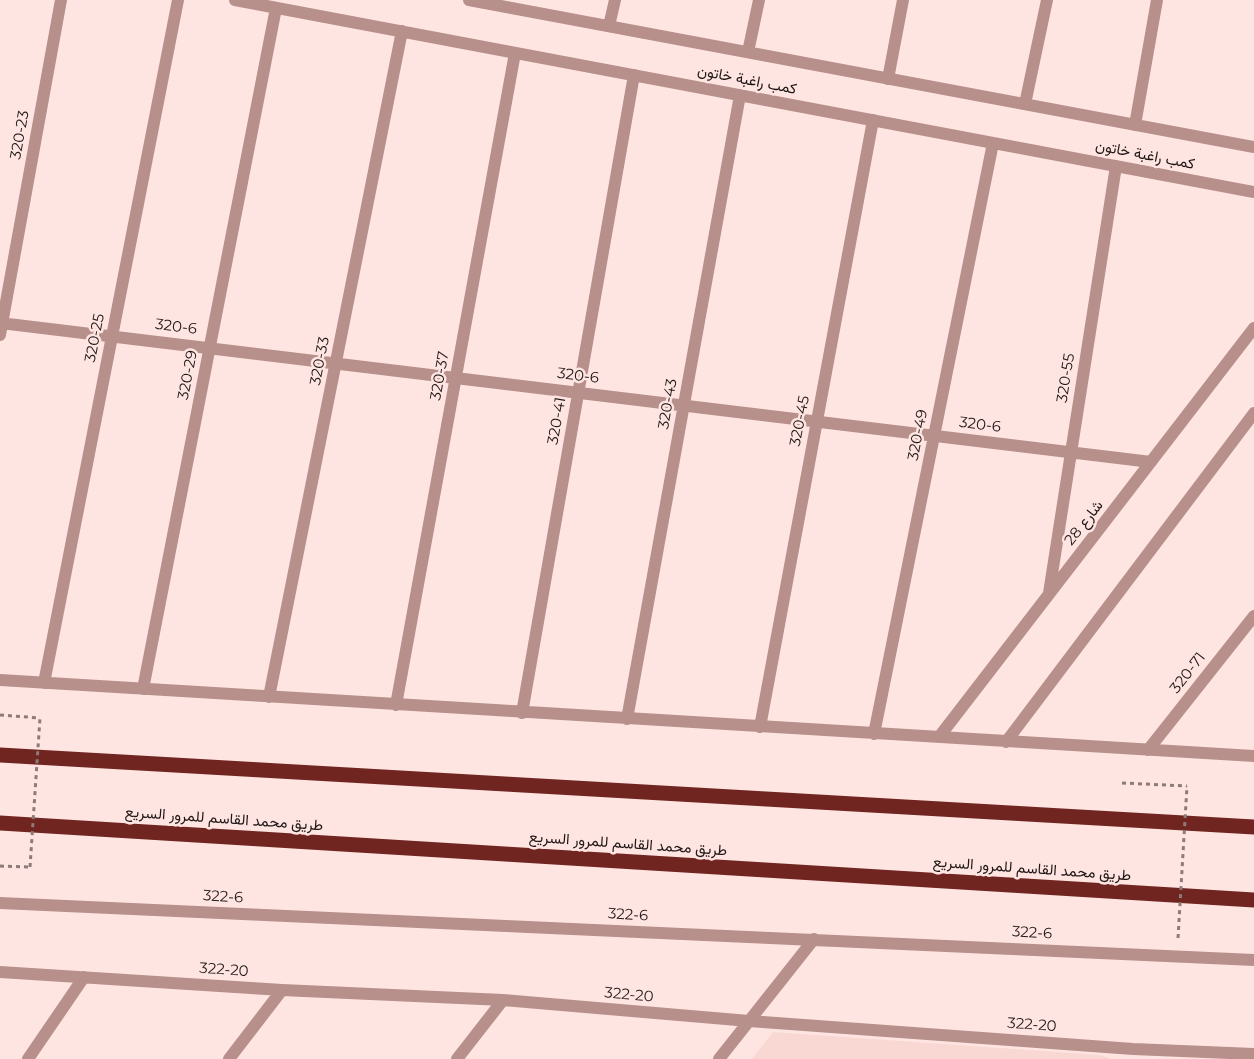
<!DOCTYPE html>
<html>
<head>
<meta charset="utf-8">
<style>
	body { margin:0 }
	canvas { display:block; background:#fee5e2 }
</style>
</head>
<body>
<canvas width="1254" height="1059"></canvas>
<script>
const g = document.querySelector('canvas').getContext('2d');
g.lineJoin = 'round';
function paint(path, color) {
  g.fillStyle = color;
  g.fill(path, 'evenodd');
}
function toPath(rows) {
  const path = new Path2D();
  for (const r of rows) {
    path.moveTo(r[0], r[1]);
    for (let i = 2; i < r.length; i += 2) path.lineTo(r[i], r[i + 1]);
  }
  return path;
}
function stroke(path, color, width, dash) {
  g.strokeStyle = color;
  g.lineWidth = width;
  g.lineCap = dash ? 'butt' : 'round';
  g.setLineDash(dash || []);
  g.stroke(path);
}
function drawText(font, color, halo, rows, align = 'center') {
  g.font = font + ' Montserrat,Vazirmatn,sans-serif';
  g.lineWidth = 5;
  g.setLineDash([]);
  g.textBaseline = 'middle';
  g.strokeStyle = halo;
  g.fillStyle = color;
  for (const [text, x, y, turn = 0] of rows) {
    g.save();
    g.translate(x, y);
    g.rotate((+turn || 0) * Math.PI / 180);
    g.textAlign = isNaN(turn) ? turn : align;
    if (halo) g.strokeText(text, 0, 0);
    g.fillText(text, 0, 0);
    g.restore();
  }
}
paint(toPath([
	[773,1032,1100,1055,1110,1058,1109,1059,752,1059]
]), '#f9d8d3');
stroke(toPath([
	[0,715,40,718],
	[1122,783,1187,786],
	[0,866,30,867]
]), '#8c7b79', 3, [4, 4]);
stroke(toPath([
	[235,0,1254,192],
	[469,0,1254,147],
	[609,26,615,0],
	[748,52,759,0],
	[888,79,903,0],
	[1025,104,1047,0],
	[1135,125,1157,0],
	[0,323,1151,462],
	[0,335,61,0],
	[1049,593,1116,166],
	[0,680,1254,756],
	[44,683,178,0],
	[143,689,276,8],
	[269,697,402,31],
	[396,705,515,53],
	[522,713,634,75],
	[627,719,740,95],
	[760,727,873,120],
	[874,734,993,143],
	[939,737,1254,328],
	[1006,742,1254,413],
	[1148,750,1254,616],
	[0,903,1254,960],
	[0,972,282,990,503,1000,749,1021,1133,1049,1254,1054],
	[28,1059,84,977],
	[229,1059,282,990],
	[457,1059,503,1000],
	[719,1059,814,939]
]), '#b8908b', 12);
stroke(toPath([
	[0,755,1254,827],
	[0,823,1254,900]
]), '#712521', 15);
stroke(toPath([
	[30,867,40,718],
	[1178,938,1187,786]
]), '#8c7b79', 3, [4, 4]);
drawText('15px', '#1f1716', '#fee5e2', [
	["كمب راغبة خاتون",747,80,11],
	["320-23",20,135,-80],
	["كمب راغبة خاتون",1145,155,11],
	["320-6",176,327,7],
	["320-25",95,338,-79],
	["320-33",320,361,-79],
	["320-29",188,375,-79],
	["320-37",440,376,-80],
	["320-6",578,376,7],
	["320-55",1066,378,-81],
	["320-43",668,404,-80],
	["320-41",557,421,-80],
	["320-45",800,421,-79],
	["320-6",980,425,7],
	["320-49",918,435,-79],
	["شارع 28",1084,523,-52],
	["320-71",1188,673,-52],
	["طريق محمد القاسم للمرور السريع",224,819,4],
	["طريق محمد القاسم للمرور السريع",628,844,4],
	["طريق محمد القاسم للمرور السريع",1032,869,4],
	["322-6",223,897,3],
	["322-6",628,915,3],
	["322-6",1032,933,3],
	["322-20",224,970,4],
	["322-20",629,995,5],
	["322-20",1032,1025,4]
]);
</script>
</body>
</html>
